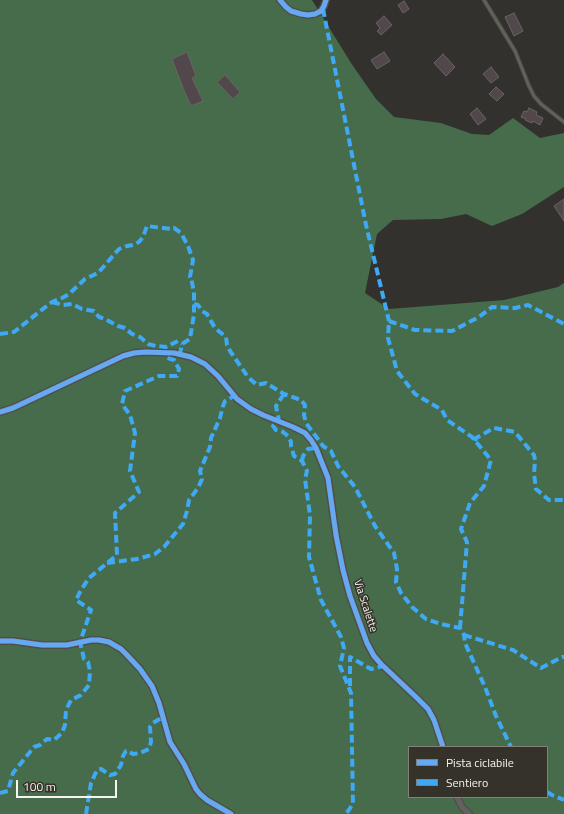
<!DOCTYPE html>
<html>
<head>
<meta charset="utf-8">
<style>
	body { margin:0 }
	#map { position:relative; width:564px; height:814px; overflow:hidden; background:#32312d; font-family:"Titillium Web",sans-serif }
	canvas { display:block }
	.legend { position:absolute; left:408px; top:746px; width:140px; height:52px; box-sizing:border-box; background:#35322a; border:1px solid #828079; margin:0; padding:5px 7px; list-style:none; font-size:12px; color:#f6f4ef }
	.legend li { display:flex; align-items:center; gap:8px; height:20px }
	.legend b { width:20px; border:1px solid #828079 }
	.scale { position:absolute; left:16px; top:780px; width:101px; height:18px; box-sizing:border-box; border:2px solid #f6f4ef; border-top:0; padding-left:5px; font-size:12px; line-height:14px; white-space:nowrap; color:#f6f4ef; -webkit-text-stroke:3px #35322a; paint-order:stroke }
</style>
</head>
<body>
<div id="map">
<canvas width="564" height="814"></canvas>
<ul class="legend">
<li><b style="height:5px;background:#66a8f1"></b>Pista ciclabile</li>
<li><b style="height:5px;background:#3fa9f5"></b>Sentiero</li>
</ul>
<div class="scale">100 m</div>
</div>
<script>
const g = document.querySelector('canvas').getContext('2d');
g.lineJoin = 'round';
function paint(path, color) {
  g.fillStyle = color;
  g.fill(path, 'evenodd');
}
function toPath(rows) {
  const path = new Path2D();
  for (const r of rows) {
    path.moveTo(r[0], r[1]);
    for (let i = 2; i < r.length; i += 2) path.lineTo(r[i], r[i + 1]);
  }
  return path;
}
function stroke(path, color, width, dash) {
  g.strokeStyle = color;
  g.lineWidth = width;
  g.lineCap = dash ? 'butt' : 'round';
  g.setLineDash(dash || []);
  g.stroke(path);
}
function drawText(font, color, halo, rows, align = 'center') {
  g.font = font + ' "Titillium Web",sans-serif';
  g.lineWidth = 3;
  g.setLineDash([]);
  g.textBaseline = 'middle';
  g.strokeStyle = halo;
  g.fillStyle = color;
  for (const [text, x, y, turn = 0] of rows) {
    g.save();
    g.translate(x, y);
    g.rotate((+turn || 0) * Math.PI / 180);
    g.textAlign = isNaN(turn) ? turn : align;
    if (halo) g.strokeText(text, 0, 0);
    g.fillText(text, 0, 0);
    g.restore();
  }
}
paint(toPath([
	[0,0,312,0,351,63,376,99,394,117,441,123,472,134,489,135,513,118,540,138,564,133,564,187,522,214,492,226,466,214,441,219,393,220,377,234,365,293,389,309,504,300,558,287,564,283,564,814,0,814],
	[409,747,547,747,547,797,409,797]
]), '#466c4b');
const building = toPath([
	[404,1,409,9,403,13,398,5,404,1],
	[514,13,523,31,514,36,505,17,514,13],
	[384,16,392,25,381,35,377,31,380,28,376,23,384,16],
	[187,52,196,76,192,78,203,101,191,106,185,93,172,59,187,52],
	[384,52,390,61,377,69,371,60,384,52],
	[443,54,455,67,446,76,434,63,443,54],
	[491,67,499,77,491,83,483,74,491,67],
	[225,75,240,92,233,99,217,82,225,75],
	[496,87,504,94,497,101,489,94,496,87],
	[477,108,486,119,478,125,470,114,477,108],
	[529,108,537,112,536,115,543,118,540,125,533,121,532,123,525,120,526,119,521,117,524,111,527,112,529,108],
	[564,199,564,221,554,206,564,199]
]);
paint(building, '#52484c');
stroke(building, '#676564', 1);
const service = toPath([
	[484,0,515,51,529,86,534,96,541,104,564,122]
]);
const minor = toPath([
	[280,0,286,7,291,11,301,14,308,15,315,14,321,11,324,6,326,0],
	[0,412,13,408,123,356,134,353,145,352,174,353,191,357,205,364,218,376,237,399,251,409,263,415,293,427,305,433,311,440,316,448,328,478,336,535,343,570,350,596,367,643,374,656,381,664,417,698,428,709,434,720,443,747],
	[0,641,13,641,42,645,67,645,91,640,99,640,109,642,121,649,126,654,140,669,152,686,159,703,170,742,184,764,196,789,200,794,207,800,231,814],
	[457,797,462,807,469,814]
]);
stroke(service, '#4f4e49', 4.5);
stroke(minor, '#4f4e49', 8);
stroke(service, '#62615d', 2.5);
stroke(minor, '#62615d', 5.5);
stroke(toPath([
	[323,9,366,225,389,321],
	[52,302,63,305,72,304,82,309,94,311,99,317,105,319,118,326,125,328,132,334,140,337,148,344,156,346,166,347,178,341,182,344],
	[194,304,198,305,202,311,207,314,208,316,215,328,226,337,227,345,230,351,248,377,257,385,266,383,284,394,301,400,305,405,304,415,306,423,323,446,331,451,338,466,355,487,375,526,394,553,397,569,396,582,401,593,412,607,426,619,441,624,460,628,464,635,465,643,485,687,496,716,511,747],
	[0,334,14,332,39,312,52,302,62,298,69,294,85,279,98,273,119,249,127,246,133,245,139,242,143,237,147,226,163,228,172,229,174,228,181,233,188,246,193,260,190,277,191,278,194,292,194,314,190,339,182,344,180,354],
	[284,394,276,406,279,421,273,426,276,430,283,432,288,436,291,442,291,446,294,456,302,461,307,471,305,479,310,515,309,557,321,600,341,637,344,648,340,666,351,693,353,804,346,814],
	[475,441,476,438,494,428,515,432,534,455,535,460,534,474,536,489,549,500,564,500],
	[302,461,303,456,308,449,317,448],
	[107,563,137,559,155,554,164,547,183,524,187,511,189,500,198,488,202,479,200,471,210,447,211,438,220,418,223,406,225,401,234,396],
	[460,628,467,542,461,529,470,503,484,486,491,460,472,437,447,420,442,410,415,394,397,371,388,338,389,321,415,330,452,331,479,317,492,307,515,308,528,305,564,324],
	[464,635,513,650,541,668,562,657,564,657],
	[350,686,350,657,371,669,383,666],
	[547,792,552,795,564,800],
	[0,793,8,791,13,773,34,747,40,745,47,739,54,740,62,733,65,725,66,710,71,700,81,695,89,685,90,671,88,662,84,659,80,642,91,610,76,600,81,590,89,578,117,555,115,513,139,492,130,471,135,433,130,415,122,404,125,391,159,376,177,376,179,369,174,360,167,358,167,353],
	[86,814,91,783,97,770,101,769,110,775,115,774,121,765,123,756,126,751,128,751,133,754,140,753,149,749,151,742,150,727,153,723,163,717]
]), '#3fa9f5', 4, [8, 4]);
stroke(toPath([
	[280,0,286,7,291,11,301,14,308,15,315,14,321,11,324,6,326,0],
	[0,412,13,408,123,356,134,353,145,352,174,353,191,357,205,364,218,376,237,399,251,409,263,415,293,427,305,433,311,440,316,448,328,478,336,535,343,570,350,596,367,643,374,656,381,664,417,698,428,709,434,720,443,747],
	[0,641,13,641,42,645,67,645,91,640,99,640,109,642,121,649,126,654,140,669,152,686,159,703,170,742,184,764,196,789,200,794,207,800,231,814]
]), '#66a8f1', 5);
drawText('11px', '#f6f4ef', '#35322a', [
	["Via Scalette",365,606,72]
]);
</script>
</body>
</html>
